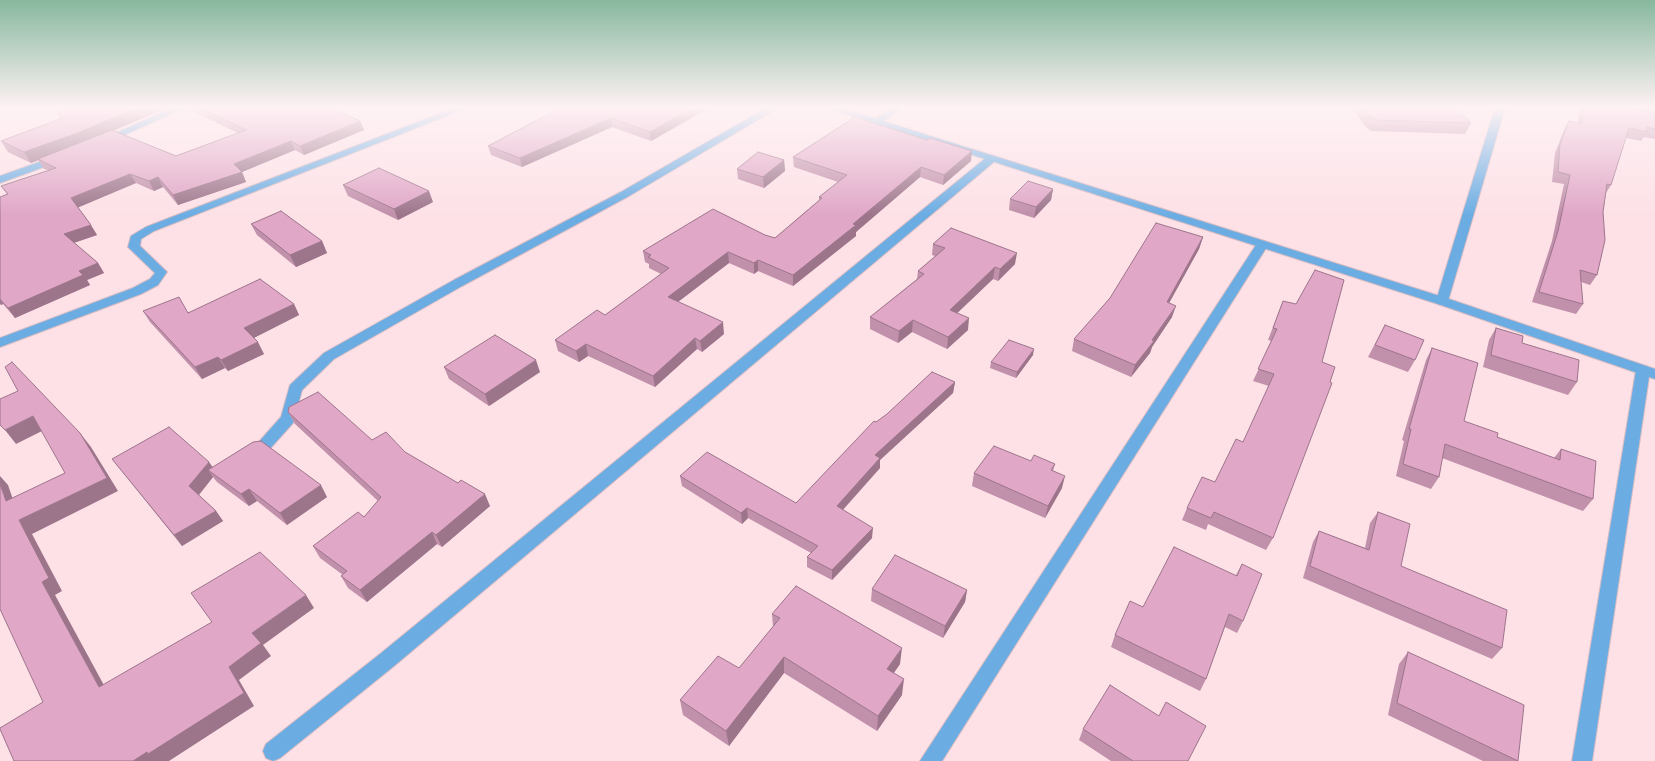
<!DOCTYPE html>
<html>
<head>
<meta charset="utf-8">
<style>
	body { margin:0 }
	canvas { display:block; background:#fde1e7 }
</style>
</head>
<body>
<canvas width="1655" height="761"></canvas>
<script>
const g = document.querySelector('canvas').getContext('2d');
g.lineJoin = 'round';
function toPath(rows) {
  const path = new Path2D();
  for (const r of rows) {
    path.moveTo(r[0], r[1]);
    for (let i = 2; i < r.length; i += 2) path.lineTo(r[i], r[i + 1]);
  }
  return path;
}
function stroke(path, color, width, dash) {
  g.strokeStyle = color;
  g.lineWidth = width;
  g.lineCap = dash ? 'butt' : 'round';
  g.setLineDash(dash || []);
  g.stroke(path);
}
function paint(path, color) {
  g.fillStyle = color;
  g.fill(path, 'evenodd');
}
const minor = toPath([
	[172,108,185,108,106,143,100,143,98,141,172,108],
	[454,108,467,108,154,231,141,239,140,246,167,272,158,285,141,294,0,347,0,338,133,288,150,279,155,273,128,247,131,236,146,227,454,108],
	[766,108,778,108,629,196,462,286,334,359,302,390,293,423,267,452,262,453,257,452,255,448,257,444,281,417,290,385,324,353,454,280,621,192,766,108],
	[891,108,902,108,879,124,873,124,873,120,891,108],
	[1495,108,1505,108,1448,301,1442,305,1438,304,1436,301,1495,108],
	[59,155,63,156,63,160,0,183,0,176,59,155],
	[991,156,995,157,995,161,394,666,280,758,273,761,266,758,263,751,266,744,380,654,987,157,991,156],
	[1262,242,1268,245,942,761,920,761,1256,245,1262,242],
	[1643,366,1648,367,1650,370,1592,761,1572,761,1636,370,1638,367,1643,366]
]);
const tertiary = toPath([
	[826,108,841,108,1446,298,1655,369,1655,379,1438,304,826,108]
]);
stroke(minor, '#d8bcc2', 2);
stroke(tertiary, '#d8bcc2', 2);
paint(minor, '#6bade3');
paint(tertiary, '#6bade3');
paint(toPath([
	[186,108,339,108,335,110,360,121,364,130,304,155,295,150,242,172,246,182,178,205,163,187,154,191,136,183,78,207,97,235,74,243,98,263,104,273,87,280,90,285,15,318,3,304,1,305,0,303,0,197,7,194,1,186,48,170,44,169,38,160,31,163,8,152,1,141,61,119,57,113,162,110,113,131,176,156,238,133],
	[557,108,709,108,651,141,612,127,522,167,491,155,488,146,559,109],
	[1352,108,1456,108,1471,123,1465,134,1371,131,1365,126],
	[1579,108,1655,108,1655,139,1644,137,1641,141,1626,138,1611,185,1606,193,1603,212,1597,275,1590,285,1581,282,1583,304,1576,314,1532,302,1552,241,1564,184,1552,182,1555,153,1564,130,1569,121,1578,123],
	[793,157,971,161,943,185,920,177,856,232,856,236,793,286,758,271,754,274,729,263,678,302,724,334,702,352,697,349,655,387,588,356,579,362,558,351,555,340,605,315,661,274,649,268,649,264,645,262,643,251,765,235,775,238,819,200,819,197,838,182,794,167],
	[784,160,785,171,764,188,738,179,737,169],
	[343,185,433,202,398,220,348,196],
	[1053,189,1051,200,1034,218,1009,210,1010,199],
	[251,224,322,241,327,253,296,267,257,235],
	[1203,237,1199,249,1169,303,1172,317,1152,347,1150,353,1131,377,1072,351,1074,339,1110,298],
	[933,244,1015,264,998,281,993,279,957,313,968,330,947,349,912,332,898,343,870,329,870,317,917,279,918,271,935,256,932,255],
	[1283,301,1273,538,1266,550,1208,524,1206,530,1182,520,1187,508,1215,482,1243,442,1269,386,1253,381,1272,341,1268,340],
	[294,304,299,315,253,338,264,354,228,371,225,368,202,379,150,322,143,311,188,312],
	[1385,325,1415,360,1408,372,1368,357],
	[1496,328,1522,343,1577,382,1568,395,1483,367,1489,340],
	[1432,348,1464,421,1497,437,1554,458,1561,449,1593,499,1583,511,1442,458,1439,477,1431,489,1396,476,1404,441,1402,440,1426,360],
	[1033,355,1016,378,990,368,991,362],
	[444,367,540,372,489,406,449,379],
	[955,382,953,393,880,460,880,468,843,510,872,538,832,580,807,567,807,557,811,553,748,518,742,524,682,486,680,476,796,503,876,422],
	[288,412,372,440,405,452,490,506,442,547,437,544,367,602,348,588,341,576,343,575,320,558,313,546,364,517,378,501,295,424],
	[112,459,213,467,327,497,287,525,257,501,249,506,217,482,213,477,199,495,216,511,223,521,182,546],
	[1031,461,1055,464,1053,471,1062,488,1045,518,972,486,974,473],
	[1378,512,1401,566,1502,648,1492,659,1303,578,1313,542,1319,531,1365,548,1370,523],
	[1242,564,1243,621,1237,633,1225,627,1206,679,1200,691,1111,647,1115,635,1143,607,1236,575],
	[872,589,967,590,965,602,943,638,871,601],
	[772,614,900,664,894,673,902,695,877,731,784,673,729,746,683,715,680,700,739,668,773,627],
	[1408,652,1518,761,1483,761,1388,715,1399,664],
	[1083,729,1188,761,1111,761,1079,740]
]), '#c190ab');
paint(toPath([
	[137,108,161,108,162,110,81,144,31,163,24,152],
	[692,108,709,108,651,141,650,132],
	[611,118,612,127,522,167,520,158],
	[360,121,364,130,304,155,300,146],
	[291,141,295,150,242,172,246,182,178,205,173,195,234,164],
	[972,151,971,161,943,185,944,175],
	[784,160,785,171,764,188,763,177],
	[921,167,920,177,856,232,856,236,793,286,793,275],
	[130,174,136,183,77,208,71,198],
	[158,177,163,187,154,191,149,181],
	[1053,189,1051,200,1034,218,1036,207],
	[429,191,433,202,398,220,394,209],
	[91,225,97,235,70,244,64,234],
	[1203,237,1199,249,1163,314,1167,302],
	[322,241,327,253,296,267,290,255],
	[728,252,729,263,670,308,668,297],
	[1017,253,1015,264,998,281,1000,269],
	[758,260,758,271,754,274,754,263],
	[98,263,104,273,87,280,90,285,15,318,8,308,79,271],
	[995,267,993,279,949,321,950,310],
	[0,300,3,304,1,305,0,303],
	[294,304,299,315,250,340,244,328],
	[1176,306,1172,317,1152,347,1150,353,1131,377,1135,365],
	[969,318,968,330,947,349,948,337],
	[913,320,912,332,898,343,899,331],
	[723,322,724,334,702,352,700,341],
	[695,338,697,349,655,387,653,376],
	[258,342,264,354,228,371,221,360],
	[586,344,588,356,579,362,576,351],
	[1034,349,1033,355,1016,378,1017,372],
	[218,357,225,368,202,379,195,367],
	[536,360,540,372,489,406,485,394],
	[955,382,953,393,880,460,880,468,837,516,837,506,875,455],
	[33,416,44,430,16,444,5,430],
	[80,433,91,447,118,491,32,534,62,591,55,595,112,700,99,687,42,582,19,520,107,478],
	[209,462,217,473,208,470,213,477,197,497,189,486],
	[0,476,8,485,18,514,6,501,0,484],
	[1065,476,1062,488,1045,518,1048,506],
	[321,485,327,497,287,525,280,513],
	[249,489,257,501,249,506,241,494],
	[485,494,490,506,442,547,436,535],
	[747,508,748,518,742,524,741,513],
	[216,511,223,521,182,546,174,535],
	[873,528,872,538,832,580,832,570],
	[432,532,437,544,367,602,360,590],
	[967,590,965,602,943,638,945,626],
	[306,595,314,608,263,645,271,656,239,680,254,706,169,761,133,761,229,667,252,633],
	[902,648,900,664,885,685,887,669],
	[784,657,784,673,729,746,726,731],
	[904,679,902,695,877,731,878,716]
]), '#9d758b');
const building = toPath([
	[72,108,137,108,75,134,24,152,1,141,63,118,57,113,72,108],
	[200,108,331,108,360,121,300,146,291,141,234,164,242,172,173,195,158,177,149,181,130,174,71,198,91,225,64,234,98,263,79,271,83,275,8,308,0,299,0,197,8,194,1,186,56,168,38,159,112,130,176,156,246,130,200,108],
	[560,108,692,108,650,132,611,118,520,158,488,146,560,108],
	[1364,108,1456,108,1471,123,1376,120,1369,115,1364,108],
	[1583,108,1631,108,1655,114,1655,129,1647,127,1647,132,1629,128,1611,185,1607,184,1603,212,1605,240,1597,275,1580,270,1583,304,1539,292,1558,231,1570,175,1558,172,1560,144,1569,121,1582,124,1583,108],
	[855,117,927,140,930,138,972,151,944,175,921,167,853,224,856,225,793,275,758,260,754,263,728,252,668,297,723,322,700,341,695,338,653,376,586,344,576,351,555,340,597,310,605,315,669,268,648,257,651,255,643,251,713,209,765,235,775,238,822,198,819,197,847,175,793,157,855,117],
	[758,152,784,160,763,177,737,169,758,152],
	[379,168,429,191,394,209,343,185,379,168],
	[1028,181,1053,189,1036,207,1010,199,1028,181],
	[281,211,322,241,290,255,251,224,281,211],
	[1156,223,1203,237,1167,302,1176,306,1152,340,1154,341,1135,365,1074,339,1110,298,1156,223],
	[951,228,1017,253,1000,269,995,267,950,310,969,318,948,337,913,320,899,331,870,317,924,274,918,271,945,248,933,244,951,228],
	[1315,270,1344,280,1322,362,1335,367,1330,382,1332,383,1273,538,1214,512,1211,518,1187,508,1202,477,1215,482,1236,439,1243,442,1274,374,1258,369,1277,329,1273,328,1283,301,1296,304,1315,270],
	[260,279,294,304,244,328,258,342,221,360,218,357,195,367,143,311,179,297,188,313,260,279],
	[1385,325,1424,340,1415,360,1375,345,1385,325],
	[1496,328,1523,336,1522,343,1579,360,1577,382,1491,355,1496,328],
	[495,335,536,360,485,394,444,367,495,335],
	[1009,340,1034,349,1017,372,991,362,1009,340],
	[1432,348,1478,363,1464,421,1498,433,1497,437,1560,460,1561,449,1596,461,1593,499,1445,444,1439,477,1403,464,1411,429,1409,429,1432,348],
	[12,362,80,433,107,478,19,520,49,578,42,582,99,687,212,622,191,593,260,552,306,595,252,633,261,643,229,667,244,693,148,754,147,752,133,761,14,761,0,729,0,728,43,702,0,609,0,484,6,501,65,473,33,416,5,430,0,425,0,399,18,391,5,367,12,362],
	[932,372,955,382,875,455,880,458,837,506,873,528,832,570,807,557,818,546,747,508,741,513,680,476,707,452,796,503,874,421,876,422,887,414,932,372],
	[318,392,372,440,386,432,405,452,458,483,461,480,485,494,436,535,432,532,360,590,341,576,347,571,313,546,358,512,364,517,381,497,288,412,289,407,318,392],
	[169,427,209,462,189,486,216,511,174,535,112,459,169,427],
	[261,441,321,485,280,513,249,489,241,494,208,470,253,442,261,441],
	[994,446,1031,461,1034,455,1055,464,1051,470,1065,476,1048,506,974,473,994,446],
	[1378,512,1410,524,1401,566,1507,610,1502,648,1310,566,1319,531,1369,550,1378,512],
	[1174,547,1237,576,1242,564,1262,574,1243,621,1229,614,1206,679,1115,635,1130,601,1143,607,1174,547],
	[895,555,967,590,945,626,872,589,895,555],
	[796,586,902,648,887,669,904,679,878,716,784,657,726,731,680,700,718,656,739,668,780,618,772,614,796,586],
	[1408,652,1524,705,1518,761,1397,703,1408,652],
	[1110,685,1159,716,1166,702,1206,726,1188,761,1133,761,1083,729,1110,685]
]);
paint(building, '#e0a7c7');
stroke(building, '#9d758b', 1);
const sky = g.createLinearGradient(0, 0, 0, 215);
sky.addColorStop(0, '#87b89e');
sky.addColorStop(0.5, '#fef2f4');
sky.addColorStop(1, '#fef2f400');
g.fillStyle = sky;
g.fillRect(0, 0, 1655, 215);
</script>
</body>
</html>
